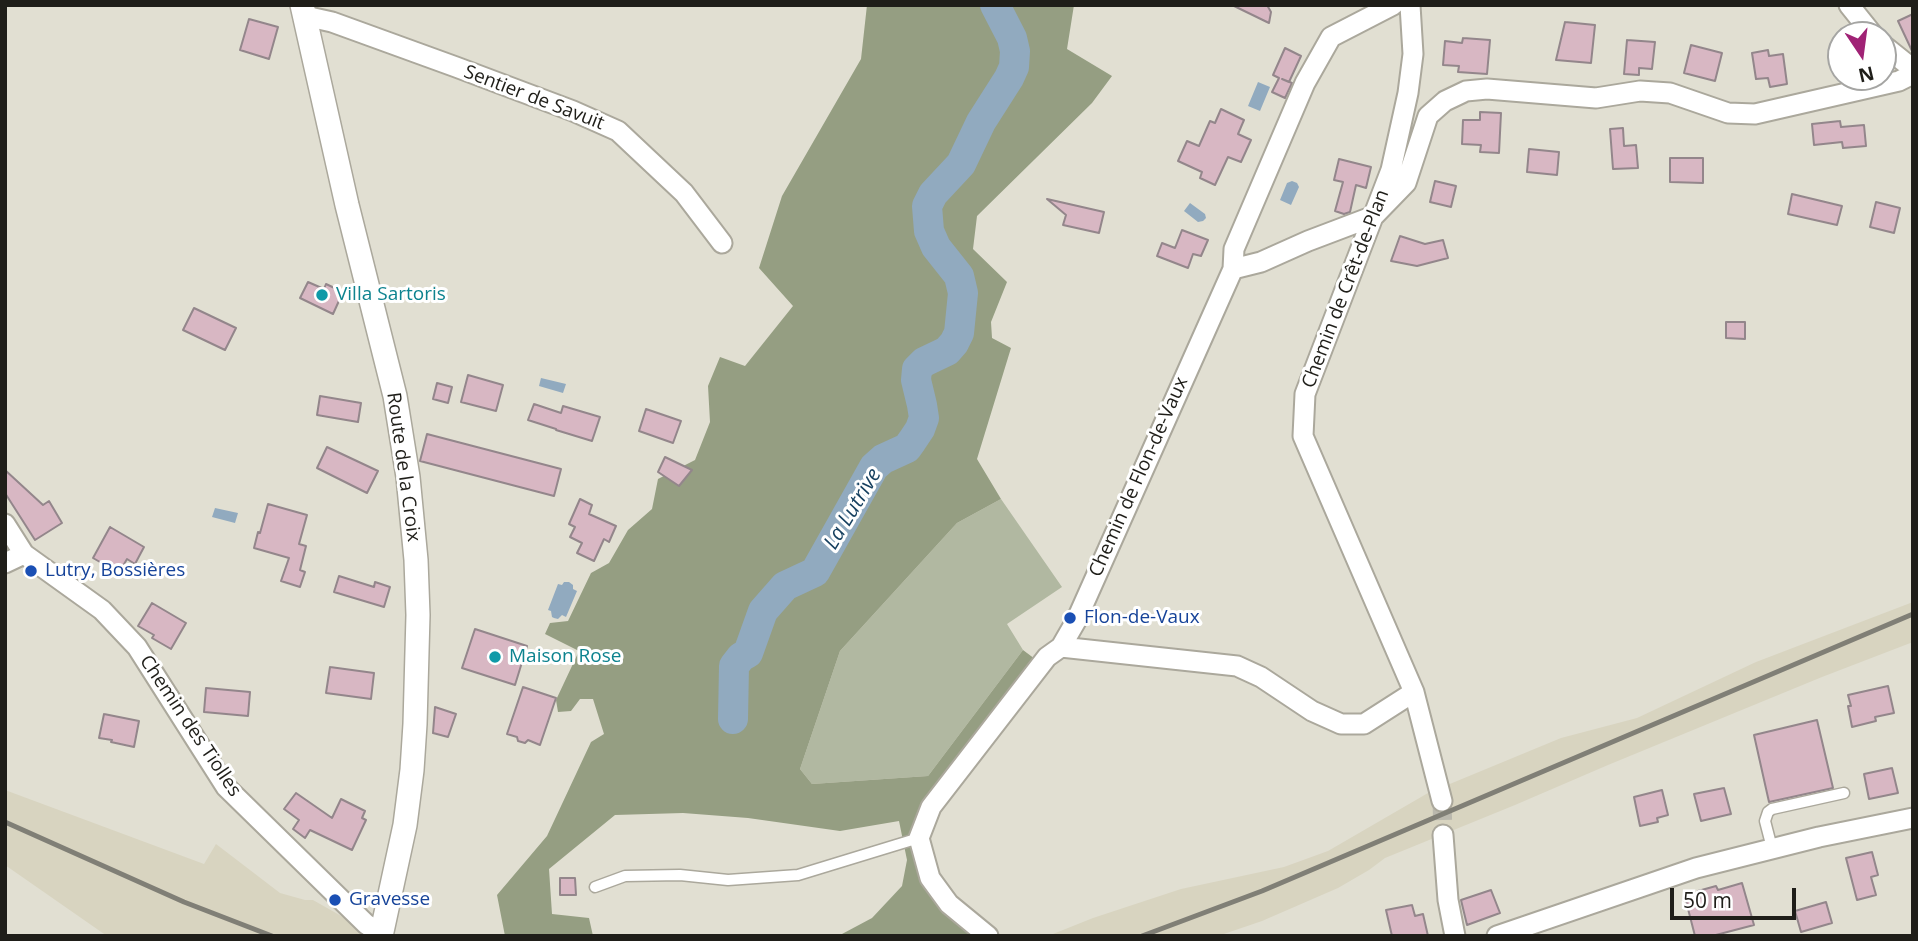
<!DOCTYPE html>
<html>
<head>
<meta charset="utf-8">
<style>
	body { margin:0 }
	#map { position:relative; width:1918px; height:941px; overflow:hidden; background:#e1dfd2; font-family:"Open Sans",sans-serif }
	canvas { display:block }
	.frame { position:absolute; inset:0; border:7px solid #1f1e19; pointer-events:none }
	.north { position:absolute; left:1827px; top:21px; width:70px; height:70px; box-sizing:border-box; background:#fff; border:2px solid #a5a5a3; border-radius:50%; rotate:167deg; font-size:19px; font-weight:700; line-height:28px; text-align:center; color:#1f1e19 }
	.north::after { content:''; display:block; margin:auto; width:24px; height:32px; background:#a02275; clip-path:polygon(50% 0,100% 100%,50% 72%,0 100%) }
	.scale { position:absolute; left:1670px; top:888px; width:126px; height:32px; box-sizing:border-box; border:4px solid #1f1e19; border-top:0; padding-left:9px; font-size:21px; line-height:24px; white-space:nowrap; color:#1f1e19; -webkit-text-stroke:5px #fff; paint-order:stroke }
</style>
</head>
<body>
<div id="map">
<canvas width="1918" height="941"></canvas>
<div class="frame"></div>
<div class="north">N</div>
<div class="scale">50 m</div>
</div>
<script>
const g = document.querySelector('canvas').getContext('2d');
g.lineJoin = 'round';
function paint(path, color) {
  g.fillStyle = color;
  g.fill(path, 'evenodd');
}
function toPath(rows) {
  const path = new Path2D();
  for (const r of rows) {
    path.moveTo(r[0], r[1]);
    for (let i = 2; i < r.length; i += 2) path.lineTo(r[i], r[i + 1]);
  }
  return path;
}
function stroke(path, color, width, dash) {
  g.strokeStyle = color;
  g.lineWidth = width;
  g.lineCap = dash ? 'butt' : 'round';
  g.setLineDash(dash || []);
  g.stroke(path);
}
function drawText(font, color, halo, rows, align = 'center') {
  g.font = font + ' "Open Sans",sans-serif';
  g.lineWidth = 6;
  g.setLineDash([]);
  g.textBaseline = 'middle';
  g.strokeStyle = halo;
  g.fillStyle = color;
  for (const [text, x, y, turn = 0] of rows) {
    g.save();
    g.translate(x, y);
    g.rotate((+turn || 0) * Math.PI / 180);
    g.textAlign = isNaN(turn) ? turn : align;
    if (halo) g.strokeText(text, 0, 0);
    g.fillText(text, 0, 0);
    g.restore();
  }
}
paint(toPath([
	[1913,602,1913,642,1822,677,1608,765,1515,805,1385,858,1369,870,1338,888,1262,921,1218,936,1048,936,1093,918,1181,889,1284,867,1328,851,1428,793,1561,738,1637,718,1756,662],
	[5,790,204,864,216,844,280,893,305,900,313,900,350,921,363,936,107,936,5,865]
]), '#d8d4c0');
paint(toPath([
	[1001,499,1062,587,1007,624,1023,650,928,776,812,784,800,769,840,651,957,523]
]), '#b1b8a1');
paint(toPath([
	[867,5,1074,5,1067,49,1112,76,1092,103,977,216,973,249,1007,282,991,322,992,338,1011,348,977,459,1001,499,957,523,840,651,800,769,812,784,928,776,1023,650,1035,659,919,838,930,878,988,936,834,936,842,934,872,918,902,886,907,860,899,821,840,831,748,818,683,813,615,815,549,869,552,914,589,918,593,936,505,936,497,895,547,836,591,742,604,734,593,699,580,699,571,711,558,712,556,700,579,651,545,634,550,623,568,621,591,573,609,563,628,530,652,509,658,479,695,460,710,422,708,386,720,357,745,366,793,306,759,268,782,196,861,59]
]), '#959e82');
paint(toPath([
	[1258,82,1270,87,1260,111,1248,106],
	[1292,181,1297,183,1299,187,1291,205,1280,200,1287,183],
	[1190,203,1205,214,1206,218,1203,221,1198,222,1184,211],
	[541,378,566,384,563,393,539,386],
	[215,508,238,513,235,523,212,517],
	[564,582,569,582,573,585,573,589,577,591,566,617,562,615,558,619,554,618,552,617,551,611,548,610,558,584,562,585]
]), '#91aabf');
stroke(toPath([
	[733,719,734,666,741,657,748,653,763,611,785,586,815,572,874,467,883,459,907,448,912,441,920,429,924,418,922,405,916,380,917,369,924,362,947,351,954,343,959,333,963,293,959,276,936,247,929,231,927,206,933,194,961,164,981,122,1009,78,1014,67,1015,51,1012,38,995,5]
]), '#91aabf', 30);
const building = toPath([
	[1232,5,1267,5,1271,12,1269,23,1232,5],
	[1913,14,1913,53,1898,21,1913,14],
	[249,19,278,27,269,59,240,50,249,19],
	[1565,22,1595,25,1591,63,1556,60,1565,22],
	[1463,38,1490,40,1487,74,1458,72,1459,66,1443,65,1445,41,1462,43,1463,38],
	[1627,40,1655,42,1652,69,1639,68,1639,75,1624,74,1627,40],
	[1691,45,1722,53,1715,81,1684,73,1691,45],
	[1285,48,1301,56,1289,82,1282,79,1292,83,1285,98,1272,92,1279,78,1273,75,1285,48],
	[1768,50,1769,56,1783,54,1787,84,1770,87,1768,78,1756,79,1752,53,1768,50],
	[1221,109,1244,120,1238,134,1251,140,1241,162,1228,157,1215,185,1200,178,1202,172,1178,161,1187,141,1199,146,1210,121,1215,123,1221,109],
	[1480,112,1501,113,1499,153,1480,152,1481,145,1462,144,1463,120,1480,120,1480,112],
	[1840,121,1841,127,1864,125,1866,146,1843,148,1842,142,1814,145,1812,124,1840,121],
	[1623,128,1624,146,1636,145,1638,168,1613,169,1610,129,1623,128],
	[1529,149,1559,152,1557,175,1527,172,1529,149],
	[1670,158,1703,158,1703,183,1670,182,1670,158],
	[1339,159,1371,167,1366,188,1356,185,1350,212,1344,214,1335,211,1343,182,1334,180,1339,159],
	[1435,181,1456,186,1451,207,1430,202,1435,181],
	[1792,194,1842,206,1837,225,1788,214,1792,194],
	[1047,199,1104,212,1099,233,1063,225,1066,215,1047,199],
	[1876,202,1900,208,1894,233,1870,227,1876,202],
	[1182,230,1208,240,1201,256,1193,254,1188,268,1157,256,1162,243,1175,248,1182,230],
	[1400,236,1425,244,1443,240,1448,258,1417,266,1391,261,1400,236],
	[308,282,324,289,326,284,343,292,333,314,300,298,308,282],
	[194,308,236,328,225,350,183,330,194,308],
	[1726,322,1745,322,1745,339,1726,338,1726,322],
	[468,375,503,385,496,411,461,402,468,375],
	[437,383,452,387,448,403,433,399,437,383],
	[320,396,361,403,358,422,317,415,320,396],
	[534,404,561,413,563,406,600,417,592,441,556,430,556,429,528,420,534,404],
	[646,409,681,421,673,443,639,431,646,409],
	[427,434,561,469,554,496,420,461,427,434],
	[327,447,378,471,367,493,317,468,327,447],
	[665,457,692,470,679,486,658,472,665,457],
	[5,470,43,505,49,501,62,523,35,540,5,493,5,470],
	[580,499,592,505,589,514,616,526,609,542,604,539,594,561,577,553,582,543,570,537,575,527,569,524,580,499],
	[268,504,307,515,299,544,306,546,300,570,305,572,300,587,281,581,289,558,254,548,258,532,260,533,268,504],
	[110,527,144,547,135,564,127,559,119,573,93,558,110,527],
	[339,576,374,587,375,582,390,587,384,607,334,592,339,576],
	[152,603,186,623,171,649,152,638,154,635,138,626,152,603],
	[475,629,527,646,515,685,462,668,475,629],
	[330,667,374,673,371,699,326,693,330,667],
	[1888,686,1894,713,1875,717,1876,721,1852,727,1848,706,1851,706,1848,695,1888,686],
	[523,687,556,698,540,745,528,740,525,743,518,741,517,737,507,734,523,687],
	[206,688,250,692,248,716,204,712,206,688],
	[435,707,456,714,448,737,433,733,435,707],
	[104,714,139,721,134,747,111,742,112,740,99,738,104,714],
	[1817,720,1833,788,1769,802,1754,735,1817,720],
	[1892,768,1898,793,1869,799,1864,774,1892,768],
	[1724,788,1731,814,1701,821,1694,794,1724,788],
	[1662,790,1668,815,1657,818,1658,822,1640,826,1634,797,1662,790],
	[296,793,332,818,341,799,365,811,362,818,366,820,352,850,310,830,305,838,293,829,299,820,284,809,296,793],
	[1872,852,1878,875,1871,877,1876,895,1857,900,1846,858,1872,852],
	[560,878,575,878,576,895,560,895,560,878],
	[1742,883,1754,925,1712,936,1695,936,1686,901,1700,898,1698,891,1716,886,1718,890,1742,883],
	[1491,890,1500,913,1467,925,1461,900,1491,890],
	[1826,902,1832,923,1801,932,1795,911,1826,902],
	[1412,905,1415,916,1423,914,1428,936,1392,936,1386,910,1412,905]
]);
paint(building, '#d8b7c3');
stroke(building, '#93868b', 2);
stroke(toPath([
	[1442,801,1443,835]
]), '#bab8ad', 19, [19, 10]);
const service = toPath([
	[1772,848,1765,821,1768,812,1772,809,1844,793],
	[595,887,625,876,680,875,728,880,798,875,919,838]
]);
const minor = toPath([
	[1410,5,1413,54,1408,93,1391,170,1305,394,1303,436,1414,692,1442,801],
	[1849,5,1873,35],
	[305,16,332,22,456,67,573,111,618,131,684,193,722,243],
	[1883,45,1913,69],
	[1233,269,1261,262,1308,241,1374,216,1406,183,1428,116,1445,101,1466,91,1487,89,1596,98,1640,91,1670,93,1728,113,1755,114,1899,81,1913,74],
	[5,524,24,554,102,610,137,647,226,787,366,924,381,934],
	[5,563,24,554],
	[1061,647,1237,666,1261,677,1312,711,1341,724,1364,724,1414,692],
	[1443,835,1448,900,1455,936],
	[988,936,949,904,930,878,919,838,931,807,1047,657,1061,647,1076,621,1233,269,1234,249,1305,83,1331,37,1393,5],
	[1497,936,1696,868,1819,837,1913,818]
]);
const tertiary = toPath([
	[302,5,347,205,395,396,408,477,416,560,418,615,415,724,412,770,405,825,381,936]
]);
stroke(service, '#aba89c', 13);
stroke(minor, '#aba89c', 23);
stroke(tertiary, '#aba89c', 26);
stroke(service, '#fff', 10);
stroke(minor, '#fff', 19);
stroke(tertiary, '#fff', 23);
stroke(toPath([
	[5,822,184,902,272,936],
	[1142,936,1262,891,1913,614]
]), '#807f76', 5);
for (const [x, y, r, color] of [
	[322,295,7,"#0f9aa8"],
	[31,571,7,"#1a4fb4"],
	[1070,618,7,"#1a4fb4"],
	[495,657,7,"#0f9aa8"],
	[335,900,7,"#1a4fb4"]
]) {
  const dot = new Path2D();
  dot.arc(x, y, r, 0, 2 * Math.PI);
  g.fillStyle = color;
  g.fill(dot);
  stroke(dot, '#fff', 2.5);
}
drawText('19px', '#1f1e19', '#fff', [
	["Sentier de Savuit",534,98,21],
	["Chemin de Crêt-de-Plan",1346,289,-69],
	["Route de la Croix",403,467,82],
	["Chemin de Flon-de-Vaux",1139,477,-66],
	["Chemin des Tiolles",190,726,56]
]);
drawText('19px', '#0d838f', '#fff', [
	["Villa Sartoris",336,295],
	["Maison Rose",509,657]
], 'left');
drawText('19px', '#164399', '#fff', [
	["Lutry, Bossières",45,571],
	["Flon-de-Vaux",1084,618],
	["Gravesse",349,900]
], 'left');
drawText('italic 21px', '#174160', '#fff', [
	["La Lutrive",853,509,-59]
]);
</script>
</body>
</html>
